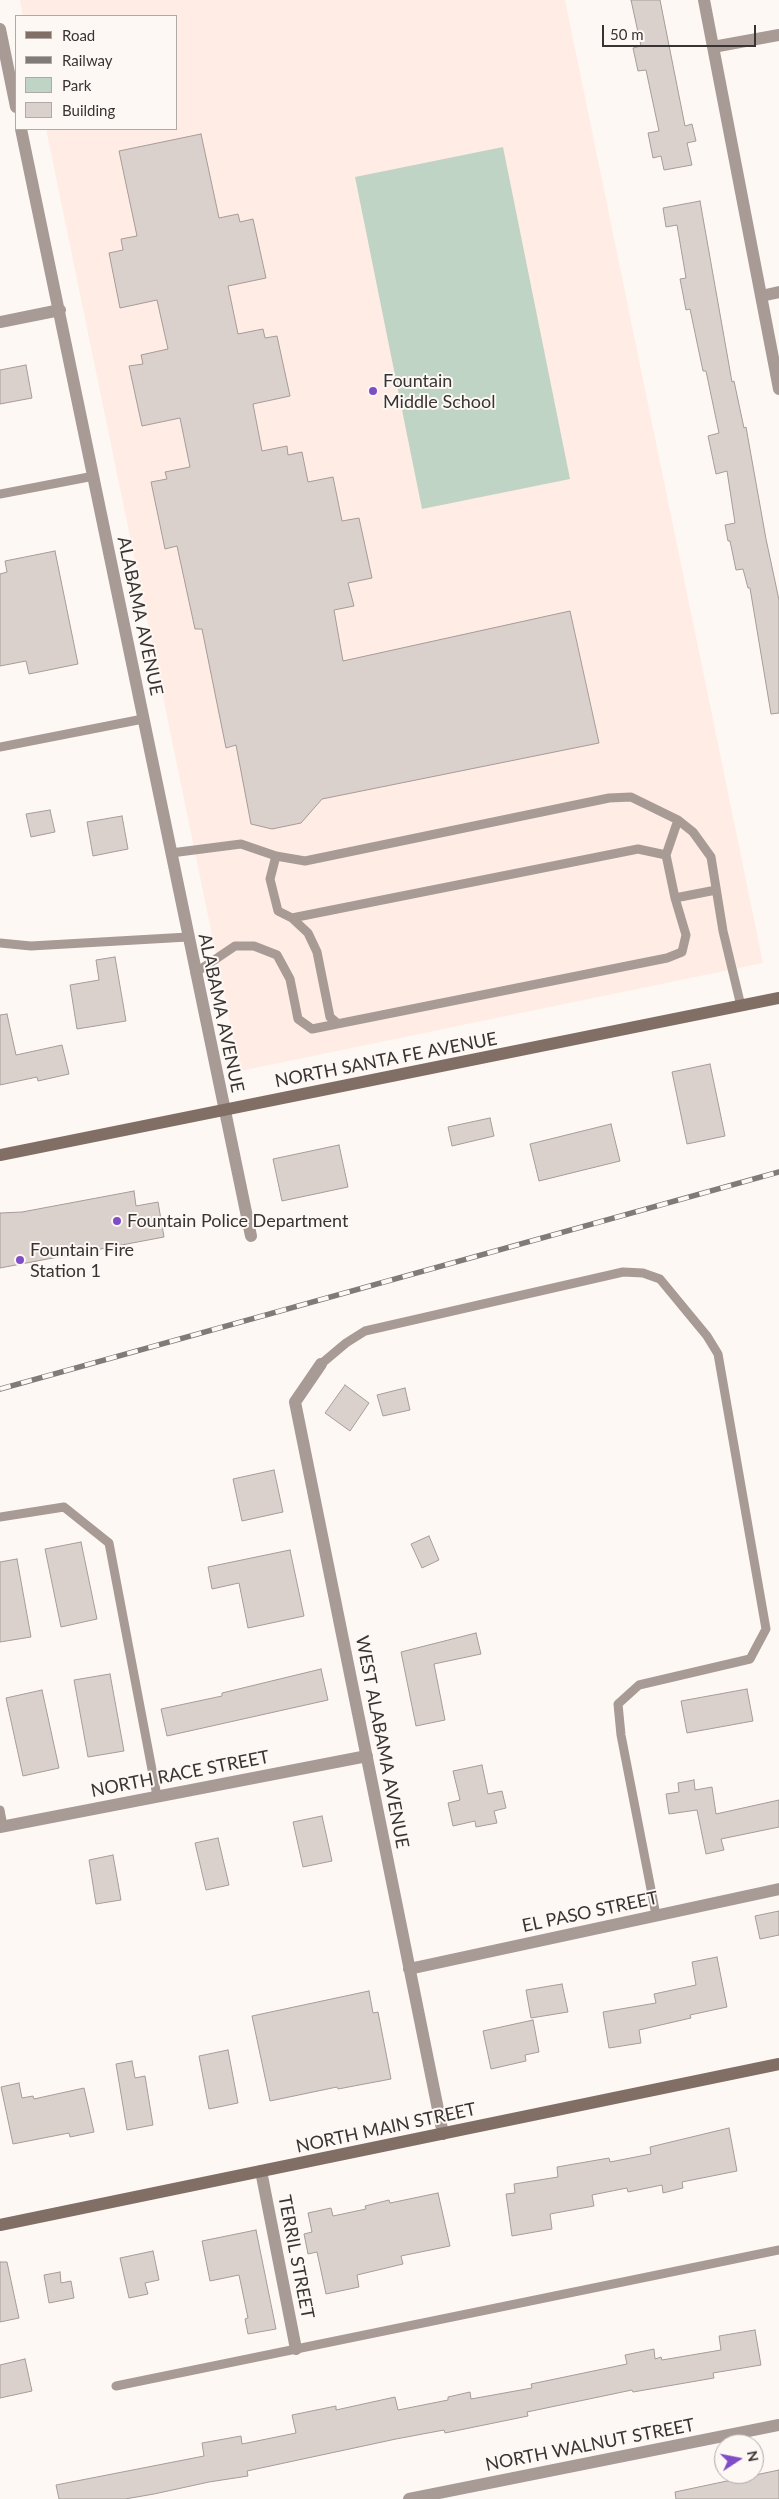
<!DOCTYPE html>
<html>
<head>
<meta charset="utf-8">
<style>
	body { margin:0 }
	#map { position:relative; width:779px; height:2499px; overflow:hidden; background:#fef8f5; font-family:Lato,sans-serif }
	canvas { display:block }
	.legend { position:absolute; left:15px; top:15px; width:162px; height:115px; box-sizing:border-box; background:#fef8f5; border:1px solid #afaaa7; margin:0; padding:6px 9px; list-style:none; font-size:15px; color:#383433 }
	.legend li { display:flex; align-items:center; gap:10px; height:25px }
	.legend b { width:25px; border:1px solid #afaaa7 }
	.north { position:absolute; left:714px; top:2434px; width:50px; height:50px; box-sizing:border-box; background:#fef8f5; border:1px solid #afaaa7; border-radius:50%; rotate:79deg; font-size:14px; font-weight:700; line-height:20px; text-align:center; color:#383433 }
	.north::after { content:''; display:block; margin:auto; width:18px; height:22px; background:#7f4ec7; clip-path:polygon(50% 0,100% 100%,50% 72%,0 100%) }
	.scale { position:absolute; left:602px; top:25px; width:154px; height:22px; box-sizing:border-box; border:2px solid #383433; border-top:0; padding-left:6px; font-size:15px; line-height:18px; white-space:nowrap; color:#383433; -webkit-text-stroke:4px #fef8f5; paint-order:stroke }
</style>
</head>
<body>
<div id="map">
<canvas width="779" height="2499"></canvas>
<ul class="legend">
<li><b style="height:6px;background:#816e65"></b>Road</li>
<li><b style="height:6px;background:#807b79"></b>Railway</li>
<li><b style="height:14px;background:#c0d4c5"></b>Park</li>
<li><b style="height:14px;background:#dad0cc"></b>Building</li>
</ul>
<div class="north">N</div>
<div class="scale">50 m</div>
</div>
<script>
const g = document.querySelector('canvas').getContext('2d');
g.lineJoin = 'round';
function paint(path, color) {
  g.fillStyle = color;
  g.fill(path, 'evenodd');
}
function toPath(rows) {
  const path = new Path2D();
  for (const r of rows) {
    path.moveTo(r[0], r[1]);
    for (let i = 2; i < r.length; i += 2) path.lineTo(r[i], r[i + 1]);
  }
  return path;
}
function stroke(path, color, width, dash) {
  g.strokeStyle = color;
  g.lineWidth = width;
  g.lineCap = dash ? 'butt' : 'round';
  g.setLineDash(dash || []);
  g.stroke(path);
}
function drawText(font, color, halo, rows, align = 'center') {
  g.font = font + ' Lato,sans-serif';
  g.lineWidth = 4;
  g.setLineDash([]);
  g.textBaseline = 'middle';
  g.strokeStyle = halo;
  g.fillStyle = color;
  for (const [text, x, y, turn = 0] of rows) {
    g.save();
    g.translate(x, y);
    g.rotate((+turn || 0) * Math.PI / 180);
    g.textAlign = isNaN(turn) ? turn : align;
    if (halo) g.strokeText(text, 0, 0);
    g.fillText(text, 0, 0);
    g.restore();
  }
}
paint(toPath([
	[20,0,565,0,763,963,240,1071,46,129,176,129,176,16,23,16]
]), '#ffece5');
paint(toPath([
	[503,147,570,479,422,509,355,177]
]), '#c0d4c5');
const building = toPath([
	[631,0,660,0,685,126,692,124,696,141,687,143,692,165,664,170,661,156,653,158,648,133,659,131,646,70,638,71,633,48,641,46,631,0],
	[201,134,219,218,238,214,240,222,253,219,266,278,228,286,238,334,263,329,265,338,277,336,290,396,253,404,262,451,287,446,288,455,302,452,308,482,333,477,342,521,359,518,372,578,348,583,354,606,334,610,343,661,570,611,599,743,322,799,301,823,272,829,251,824,236,745,226,748,202,629,195,629,177,546,165,549,151,482,167,479,165,472,190,467,180,418,142,426,129,366,143,364,141,355,168,349,157,300,120,308,109,253,123,250,121,239,137,236,119,151,201,134],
	[700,201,732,382,734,381,744,428,746,427,766,539,779,600,779,713,771,714,750,588,748,588,743,569,736,570,730,541,728,541,725,525,735,523,727,471,716,474,708,436,719,433,706,371,703,371,690,309,686,310,680,279,686,278,677,225,666,227,663,208,700,201],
	[26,365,32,398,0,404,0,370,26,365],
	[55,551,78,664,29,674,26,661,0,666,0,574,7,572,5,561,55,551],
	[50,810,55,832,31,837,26,814,50,810],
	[122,816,128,849,93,856,87,822,122,816],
	[115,957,126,1021,77,1029,70,985,99,980,96,960,115,957],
	[7,1014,16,1055,62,1045,69,1074,38,1081,37,1077,0,1085,0,1015,7,1014],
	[710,1064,725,1136,687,1144,672,1072,710,1064],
	[490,1118,494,1136,452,1146,448,1127,490,1118],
	[611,1124,620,1161,539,1181,530,1144,611,1124],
	[339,1145,348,1187,282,1201,273,1159,339,1145],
	[134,1191,136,1206,158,1202,164,1237,0,1268,0,1213,22,1212,134,1191],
	[345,1385,369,1403,350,1431,325,1413,345,1385],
	[405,1388,410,1410,383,1416,377,1395,405,1388],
	[274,1470,283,1512,242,1521,233,1479,274,1470],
	[429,1536,439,1560,422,1568,411,1544,429,1536],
	[81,1542,97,1619,61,1627,45,1549,81,1542],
	[290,1550,304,1616,248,1628,239,1583,212,1589,208,1567,290,1550],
	[17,1559,31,1637,0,1642,0,1562,17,1559],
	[476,1633,481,1654,434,1664,445,1720,416,1726,401,1652,476,1633],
	[321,1669,328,1700,167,1736,161,1709,222,1696,222,1693,321,1669],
	[110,1674,124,1751,88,1757,74,1680,110,1674],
	[747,1689,753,1721,687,1733,681,1701,747,1689],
	[42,1690,59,1768,23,1776,6,1698,42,1690],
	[482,1765,488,1794,502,1791,506,1808,494,1811,497,1823,476,1827,475,1821,453,1826,448,1803,460,1800,453,1771,482,1765],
	[694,1780,695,1790,712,1787,716,1814,779,1800,779,1827,721,1839,724,1850,706,1854,697,1810,669,1814,666,1794,679,1792,678,1783,694,1780],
	[322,1816,332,1861,303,1867,293,1822,322,1816],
	[218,1838,229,1885,206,1890,195,1843,218,1838],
	[113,1855,121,1900,96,1904,89,1860,113,1855],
	[779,1911,779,1935,760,1939,755,1916,779,1911],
	[717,1957,727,2007,690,2015,691,2018,639,2030,641,2043,609,2048,603,2012,656,2003,654,1994,696,1985,692,1962,717,1957],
	[562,1984,568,2012,531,2018,526,1990,562,1984],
	[369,1991,373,2013,378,2012,391,2079,338,2089,337,2087,270,2101,252,2016,369,1991],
	[533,2020,539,2052,525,2055,526,2061,491,2069,483,2031,533,2020],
	[228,2050,238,2103,209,2109,199,2056,228,2050],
	[132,2061,135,2078,145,2076,153,2125,127,2130,116,2064,132,2061],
	[19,2083,22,2098,33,2096,34,2099,84,2088,94,2132,70,2137,69,2133,13,2144,1,2087,19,2083],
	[729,2128,737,2171,682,2182,683,2188,663,2193,662,2185,628,2192,627,2188,592,2195,594,2206,550,2214,552,2229,512,2236,506,2194,515,2193,514,2184,558,2177,557,2167,609,2158,610,2162,651,2154,650,2147,729,2128],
	[438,2193,450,2246,401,2256,403,2264,357,2275,359,2287,326,2294,317,2252,308,2254,304,2234,312,2232,308,2213,331,2208,333,2216,366,2209,365,2206,389,2200,390,2203,438,2193],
	[256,2230,276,2329,248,2334,245,2319,248,2318,239,2275,210,2281,202,2241,256,2230],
	[153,2251,159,2280,145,2283,148,2294,129,2298,120,2258,153,2251],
	[0,2262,7,2262,19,2318,0,2322,0,2262],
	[60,2272,61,2283,71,2281,74,2298,49,2303,44,2275,60,2272],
	[755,2330,761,2365,713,2373,714,2378,633,2392,632,2390,527,2412,528,2416,445,2433,444,2430,396,2439,247,2471,248,2476,209,2482,154,2494,125,2499,59,2499,56,2485,204,2456,202,2443,241,2436,242,2444,296,2433,292,2415,336,2406,336,2410,395,2397,398,2410,448,2400,448,2397,470,2392,471,2399,532,2388,531,2384,627,2364,625,2355,654,2349,655,2359,661,2357,662,2360,721,2350,719,2336,755,2330],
	[25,2359,32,2391,0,2398,0,2365,25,2359],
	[779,2470,779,2499,676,2499,675,2492,779,2470]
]);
paint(building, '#dad0cc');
stroke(building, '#a69c99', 1);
stroke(toPath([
	[0,494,94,476],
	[0,747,143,719],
	[171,853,241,844,276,856,305,861,609,798,631,797,678,820,693,832,711,857,723,931,741,1006],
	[276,856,270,879,278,911,292,918,308,933,317,952,330,1017,337,1023],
	[675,898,666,855,678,820],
	[292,918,638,849,666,855],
	[0,943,31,946,188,937],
	[195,973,235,946,254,946,277,955,290,979,298,1019,312,1029,667,958,682,952,686,935,675,898,716,890],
	[321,1364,346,1343,365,1331,623,1272,643,1273,660,1279,707,1336,718,1354,766,1629,750,1659,639,1685,618,1704,621,1735,656,1915],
	[0,1517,64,1507,109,1543,157,1796],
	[0,1810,3,1826],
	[116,2386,779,2250]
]), '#a89b95', 9);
stroke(toPath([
	[704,0,779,389],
	[0,29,16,107],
	[713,47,779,35],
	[21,129,251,1236],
	[761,296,779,292],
	[0,322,60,310],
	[321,1364,295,1402,443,2134],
	[0,1827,367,1756],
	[409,1969,779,1889],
	[261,2171,296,2349],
	[409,2499,779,2425]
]), '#a89b95', 12);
stroke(toPath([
	[0,1155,779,998],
	[0,2225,779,2064]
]), '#816e65', 12);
const rail = toPath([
	[0,1389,779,1172]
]);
stroke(rail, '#807b79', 5.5);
stroke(rail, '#fef8f5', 4, [11]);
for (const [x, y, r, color] of [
	[373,391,5,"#7f4ec7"],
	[117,1221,5,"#7f4ec7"],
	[20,1260,5,"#7f4ec7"]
]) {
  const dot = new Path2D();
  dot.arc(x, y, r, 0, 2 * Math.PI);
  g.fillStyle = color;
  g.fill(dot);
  stroke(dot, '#fef8f5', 2);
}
drawText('18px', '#383433', '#fef8f5', [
	["Fountain",383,381],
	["Middle School",383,402],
	["Fountain Police Department",127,1221],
	["Fountain Fire",30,1250],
	["Station 1",30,1271]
], 'left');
drawText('18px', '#383433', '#fef8f5', [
	["ALABAMA AVENUE",140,616,78],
	["ALABAMA AVENUE",221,1013,78],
	["NORTH SANTA FE AVENUE",386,1060,-11],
	["WEST ALABAMA AVENUE",382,1742,79],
	["NORTH RACE STREET",180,1774,-11],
	["EL PASO STREET",590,1912,-12],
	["NORTH MAIN STREET",386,2128,-12],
	["TERRIL STREET",296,2257,79],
	["NORTH WALNUT STREET",590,2445,-11]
]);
</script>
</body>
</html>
